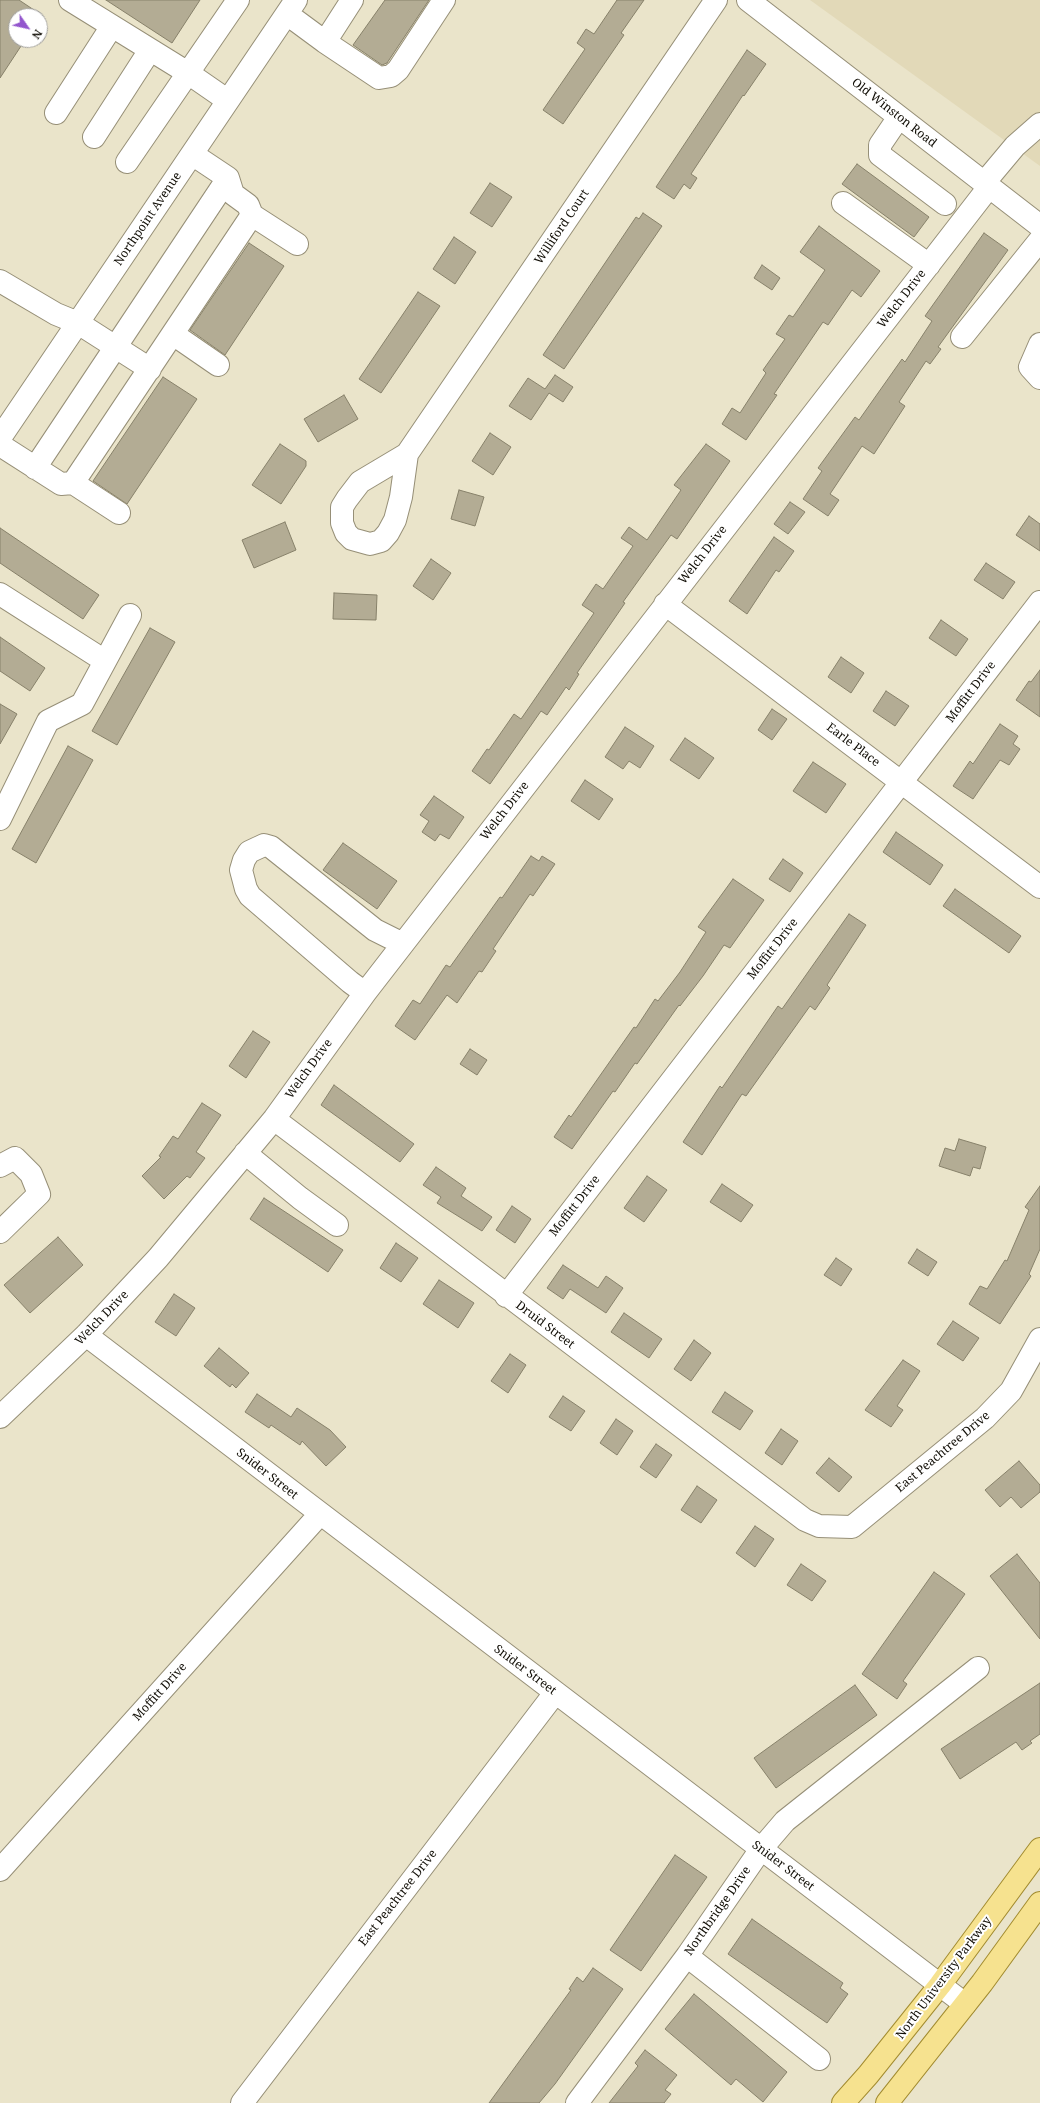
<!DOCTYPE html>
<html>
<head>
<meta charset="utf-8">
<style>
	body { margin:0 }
	#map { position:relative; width:1040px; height:2103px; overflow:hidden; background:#eae4ca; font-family:"Noto Serif",serif }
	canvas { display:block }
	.north { position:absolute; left:8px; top:8px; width:40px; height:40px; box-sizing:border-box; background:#fff; border:1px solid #9f9e9b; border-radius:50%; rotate:124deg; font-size:11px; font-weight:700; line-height:16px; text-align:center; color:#100d05 }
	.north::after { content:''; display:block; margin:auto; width:14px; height:18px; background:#9356cd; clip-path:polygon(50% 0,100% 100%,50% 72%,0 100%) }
</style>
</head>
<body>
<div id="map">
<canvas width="1040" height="2103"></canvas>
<div class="north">N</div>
</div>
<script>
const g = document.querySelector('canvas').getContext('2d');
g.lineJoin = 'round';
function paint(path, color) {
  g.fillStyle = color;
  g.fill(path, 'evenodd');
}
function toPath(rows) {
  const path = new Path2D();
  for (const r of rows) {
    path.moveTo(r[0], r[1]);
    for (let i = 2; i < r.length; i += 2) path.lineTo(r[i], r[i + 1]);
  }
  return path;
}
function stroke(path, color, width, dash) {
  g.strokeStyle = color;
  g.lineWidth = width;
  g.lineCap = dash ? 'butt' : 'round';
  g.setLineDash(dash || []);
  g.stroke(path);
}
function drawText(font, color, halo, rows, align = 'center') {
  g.font = font + ' "Noto Serif",serif';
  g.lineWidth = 4;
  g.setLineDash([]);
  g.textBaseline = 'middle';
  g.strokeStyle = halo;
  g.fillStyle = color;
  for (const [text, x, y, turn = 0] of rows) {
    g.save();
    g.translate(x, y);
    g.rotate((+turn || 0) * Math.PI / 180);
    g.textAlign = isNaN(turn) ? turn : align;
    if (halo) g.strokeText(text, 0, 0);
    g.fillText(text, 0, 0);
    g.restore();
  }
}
paint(toPath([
	[810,0,1040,0,1040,166]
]), '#e2d9b8');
const building = toPath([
	[0,0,19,0,43,16,16,16,16,40,25,40,0,78,0,0],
	[106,0,200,0,172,43,106,0],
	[385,0,429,0,387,63,382,65,353,45,385,0],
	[617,0,644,0,621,33,624,35,563,124,543,110,585,49,577,43,586,29,594,34,617,0],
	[747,50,766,64,744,96,743,95,691,174,697,178,690,189,684,184,674,199,656,187,747,50],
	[857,164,929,217,914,237,842,184,857,164],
	[490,183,512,197,492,227,470,213,490,183],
	[643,213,662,226,564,369,543,355,636,217,639,219,643,213],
	[819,226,880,271,861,297,852,290,828,325,823,322,774,394,777,395,746,440,722,424,732,408,740,413,766,373,763,370,785,339,776,334,789,315,793,317,825,270,800,252,819,226],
	[984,233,1008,250,938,347,941,349,930,364,926,361,899,402,905,406,874,454,862,446,830,494,839,500,828,516,803,499,822,471,818,468,855,417,859,420,902,359,905,362,932,321,925,316,984,233],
	[454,237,476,252,455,284,433,269,454,237],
	[249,243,284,266,225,355,190,330,249,243],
	[762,265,780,278,772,290,754,278,762,265],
	[418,292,440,306,381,393,359,379,418,292],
	[555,375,573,387,563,402,549,393,531,420,509,406,528,378,545,389,555,375],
	[163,377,197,399,127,504,93,481,163,377],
	[344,395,358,419,318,442,304,419,344,395],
	[490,433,511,447,493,475,472,461,490,433],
	[280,444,306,461,306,466,281,504,252,485,280,444],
	[706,444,730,461,677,539,671,535,623,602,625,603,577,673,579,674,569,690,566,687,547,715,541,711,490,784,472,771,487,749,489,750,514,714,521,719,594,613,582,605,596,584,603,589,633,546,621,538,629,527,647,540,681,490,674,485,706,444],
	[459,490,484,497,475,526,451,519,459,490],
	[790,502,805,512,788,534,774,524,790,502],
	[1029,516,1040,524,1040,551,1016,535,1029,516],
	[285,522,296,550,254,568,242,540,285,522],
	[0,528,99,595,83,619,0,563,0,528],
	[774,537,794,551,779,572,776,570,747,614,729,601,774,537],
	[431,559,451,573,433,600,413,586,431,559],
	[986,563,1015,582,1003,599,974,580,986,563],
	[334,593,377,595,376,620,333,619,334,593],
	[941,620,968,639,956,656,929,638,941,620],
	[150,628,175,642,117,745,92,731,150,628],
	[0,637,45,668,30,691,0,671,0,637],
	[841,657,864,673,851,693,828,677,841,657],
	[1040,670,1040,717,1016,700,1029,681,1031,682,1040,670],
	[886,691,909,706,895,726,873,711,886,691],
	[0,704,17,714,0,744,0,704],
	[772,709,787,719,772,740,758,730,772,709],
	[1000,724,1018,736,1013,744,1020,749,1009,765,1000,760,973,799,953,786,970,761,973,764,1000,724],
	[625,727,654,746,640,768,629,761,623,769,605,757,625,727],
	[685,738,714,758,699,779,670,760,685,738],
	[68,746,93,760,36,863,12,849,68,746],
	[813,762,846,784,826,813,793,791,813,762],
	[585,780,613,799,599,820,571,801,585,780],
	[434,796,464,817,449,839,440,834,435,841,422,832,429,821,420,815,434,796],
	[896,832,943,865,930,885,883,852,896,832],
	[343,843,397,881,377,909,323,870,343,843],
	[531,856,539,861,542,856,555,864,533,896,530,894,493,949,496,951,482,972,479,971,457,1003,447,995,415,1040,395,1026,413,1000,420,1004,446,965,450,967,500,897,502,898,531,856],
	[783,859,803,873,790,892,769,879,783,859],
	[733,879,764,900,730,948,724,945,703,976,680,1006,679,1005,637,1064,635,1063,615,1092,613,1091,572,1149,554,1137,569,1115,571,1117,634,1027,636,1028,655,999,658,1001,680,972,706,932,698,927,733,879],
	[955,889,1021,936,1009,953,943,906,955,889],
	[849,914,866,925,827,985,830,988,815,1010,810,1006,746,1096,742,1094,702,1155,683,1142,720,1086,722,1088,778,1006,782,1009,849,914],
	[253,1031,270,1042,246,1078,229,1066,253,1031],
	[470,1049,487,1060,477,1075,460,1064,470,1049],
	[334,1085,414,1144,400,1162,321,1105,334,1085],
	[202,1103,221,1115,196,1152,205,1158,190,1178,187,1176,164,1199,142,1176,161,1157,159,1156,173,1136,178,1139,202,1103],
	[959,1139,986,1147,980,1169,973,1167,970,1176,939,1166,945,1148,955,1151,959,1139],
	[436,1167,466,1188,461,1196,492,1217,482,1231,437,1203,441,1197,423,1185,436,1167],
	[647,1176,667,1190,644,1222,624,1208,647,1176],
	[722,1184,753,1205,741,1222,710,1202,722,1184],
	[1040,1186,1040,1249,1029,1274,1031,1276,1000,1324,969,1304,980,1286,987,1289,1005,1260,1007,1261,1029,1210,1025,1207,1040,1186],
	[264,1198,343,1250,328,1272,250,1219,264,1198],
	[512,1206,531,1219,515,1243,496,1230,512,1206],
	[58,1237,83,1265,30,1313,4,1285,58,1237],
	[396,1243,418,1258,401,1282,380,1268,396,1243],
	[917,1249,937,1262,928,1276,908,1263,917,1249],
	[836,1258,852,1269,841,1286,824,1275,836,1258],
	[563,1265,598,1288,606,1276,623,1288,606,1313,570,1289,563,1299,547,1288,563,1265],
	[439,1280,474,1303,458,1328,423,1304,439,1280],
	[174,1294,195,1308,176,1336,155,1322,174,1294],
	[624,1313,662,1339,649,1358,611,1332,624,1313],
	[953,1321,979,1338,963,1361,937,1344,953,1321],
	[694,1340,711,1353,691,1381,674,1369,694,1340],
	[219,1348,249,1373,236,1388,232,1384,230,1387,204,1366,219,1348],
	[510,1354,526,1365,508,1393,491,1381,510,1354],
	[903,1360,920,1371,897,1406,903,1410,891,1427,865,1410,903,1360],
	[725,1392,753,1411,740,1430,712,1412,725,1392],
	[257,1394,291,1417,297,1408,330,1430,346,1447,326,1466,302,1441,300,1445,271,1425,269,1428,245,1412,257,1394],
	[563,1396,585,1411,571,1431,549,1417,563,1396],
	[616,1419,633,1431,617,1455,600,1443,616,1419],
	[781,1429,798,1441,782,1465,765,1453,781,1429],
	[656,1444,672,1455,656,1478,640,1467,656,1444],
	[829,1458,852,1477,839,1492,816,1473,829,1458],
	[1019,1461,1040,1485,1040,1492,1021,1508,1011,1497,1000,1507,985,1490,1019,1461],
	[697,1486,717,1500,701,1523,681,1510,697,1486],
	[755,1526,774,1539,755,1567,736,1553,755,1526],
	[1017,1554,1040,1583,1040,1639,990,1576,1017,1554],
	[801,1564,826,1581,812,1601,787,1585,801,1564],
	[934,1572,965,1594,903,1681,907,1684,897,1699,862,1674,934,1572],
	[1040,1683,1040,1734,1030,1741,1032,1743,1022,1750,1016,1742,960,1779,941,1749,1040,1683],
	[855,1685,877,1715,776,1788,754,1758,855,1685],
	[675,1855,707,1877,641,1971,610,1950,675,1855],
	[752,1919,843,1983,840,1988,848,1994,827,2023,728,1954,752,1919],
	[593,1968,623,1989,555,2084,539,2103,489,2103,571,1990,569,1989,577,1977,583,1982,593,1968],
	[694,1994,787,2072,763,2102,736,2079,731,2085,665,2029,694,1994],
	[645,2050,677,2075,665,2090,671,2094,664,2103,609,2103,638,2066,635,2063,645,2050]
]);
paint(building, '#b3ac94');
stroke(building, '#87816a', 1);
const minor = toPath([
	[70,0,188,73,227,100],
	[748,0,1040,226],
	[287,14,325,42,352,0],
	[325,42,379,78,391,76,398,70,444,0],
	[56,113,112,26],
	[899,117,880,145,880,155,945,204],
	[94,137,150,50],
	[127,162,238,0],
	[984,183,1015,146,1040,124],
	[843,203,929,265],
	[252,215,297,244],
	[0,281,56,314,78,323,150,369],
	[173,334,218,365],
	[962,337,1040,240],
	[1040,344,1030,367,1040,378],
	[0,438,296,0],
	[0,445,61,484,73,483,252,215,248,205,233,194,228,178,192,154],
	[407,454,360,482,347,499,342,507,342,523,346,533,352,539,370,544,381,541,388,533,395,520,401,497,407,454,716,0],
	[35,468,228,178],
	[73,483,119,513],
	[0,594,105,661],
	[665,604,1040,887],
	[0,819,48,721,82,704,130,615],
	[365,993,350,982,250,896,246,889,241,870,244,860,249,852,264,845,271,847,375,930,403,944],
	[274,1119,805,1520,819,1526,852,1527,985,1418,1011,1391,1040,1339],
	[245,1153,300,1198,337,1225],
	[0,1166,15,1158,31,1174,39,1194,0,1232],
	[506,1296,1040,602],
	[86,1335,965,2004],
	[0,1417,86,1335,158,1258,274,1119,365,993,989,187],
	[0,1870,320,1514],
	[687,1956,819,2059],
	[242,2103,555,1693],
	[577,2103,687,1956,761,1849,785,1821,978,1668]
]);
const major = toPath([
	[843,2103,868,2075,940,1985,1040,1849],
	[887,2103,982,1983,1040,1903]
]);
stroke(minor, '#968f77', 24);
stroke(major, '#a28b2f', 24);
stroke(minor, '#fff', 22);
stroke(major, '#f6e28f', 22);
drawText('12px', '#100d05', '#fff', [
	["Old Winston Road",894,113,38],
	["Northpoint Avenue",148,219,-56],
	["Williford Court",562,227,-56],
	["Welch Drive",902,299,-52],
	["Welch Drive",703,555,-52],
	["Moffitt Drive",971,692,-53],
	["Earle Place",853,745,37],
	["Welch Drive",505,811,-52],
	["Moffitt Drive",773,949,-52],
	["Welch Drive",309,1069,-54],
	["Moffitt Drive",575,1206,-52],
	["Welch Drive",102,1318,-46],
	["Druid Street",545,1325,37],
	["East Peachtree Drive",943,1452,-40],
	["Snider Street",267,1474,38],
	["Snider Street",525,1670,37],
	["Moffitt Drive",160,1692,-48],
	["Snider Street",783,1866,37],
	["East Peachtree Drive",398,1898,-52],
	["Northbridge Drive",718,1911,-55],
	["North University Parkway",944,1978,-53]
]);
</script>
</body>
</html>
